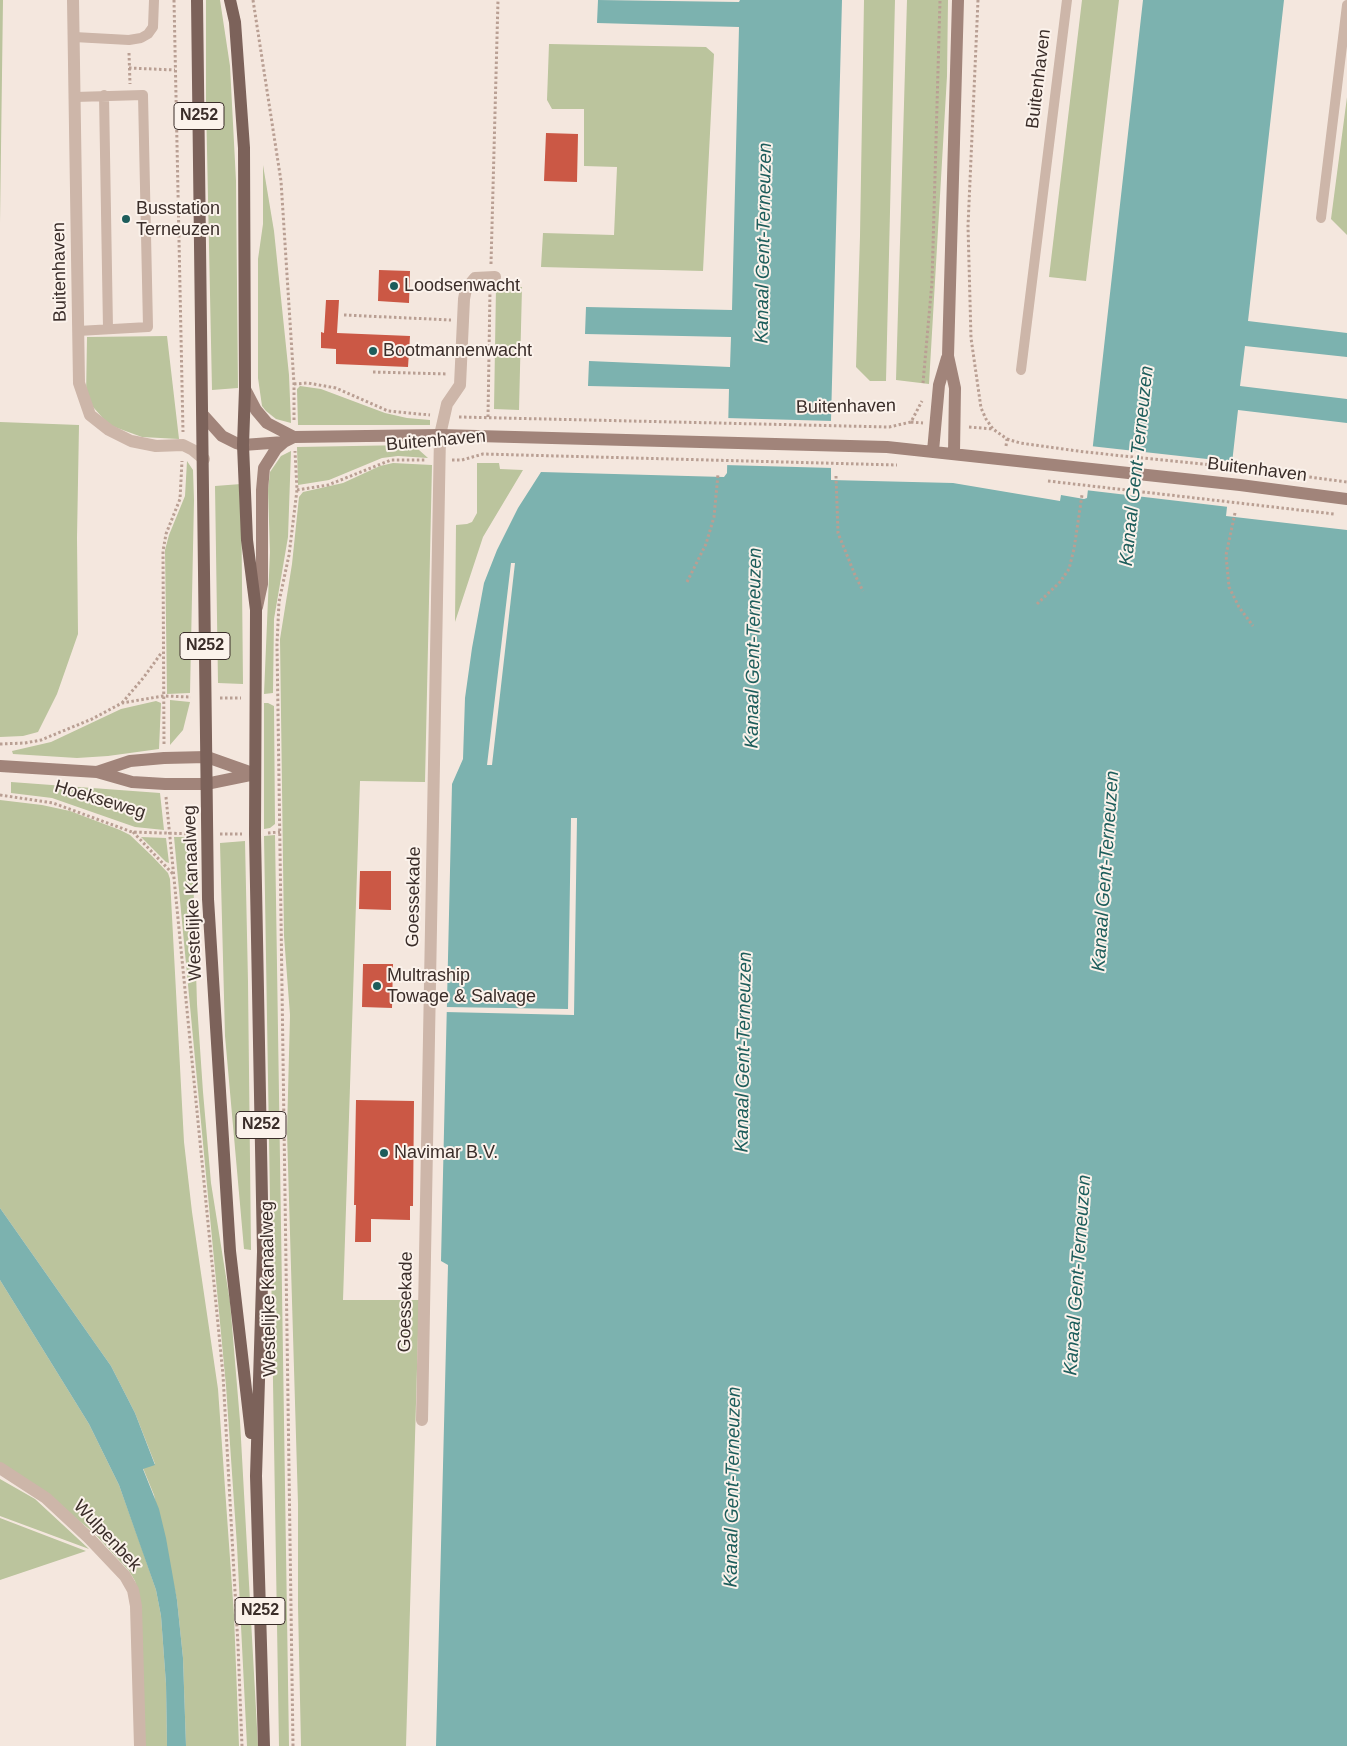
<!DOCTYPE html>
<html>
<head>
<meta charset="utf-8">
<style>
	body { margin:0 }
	canvas { display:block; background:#f4e7de }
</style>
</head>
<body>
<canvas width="1347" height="1746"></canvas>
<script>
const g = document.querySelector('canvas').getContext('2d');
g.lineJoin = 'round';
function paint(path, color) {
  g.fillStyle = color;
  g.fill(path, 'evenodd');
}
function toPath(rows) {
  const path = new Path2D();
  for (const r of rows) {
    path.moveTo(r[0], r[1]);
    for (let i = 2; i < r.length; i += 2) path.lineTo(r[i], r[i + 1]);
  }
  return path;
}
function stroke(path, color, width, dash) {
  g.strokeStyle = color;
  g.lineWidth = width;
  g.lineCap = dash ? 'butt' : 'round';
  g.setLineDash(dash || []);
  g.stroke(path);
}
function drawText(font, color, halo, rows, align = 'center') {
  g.font = font + ' Helvetica,sans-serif';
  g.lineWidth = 4;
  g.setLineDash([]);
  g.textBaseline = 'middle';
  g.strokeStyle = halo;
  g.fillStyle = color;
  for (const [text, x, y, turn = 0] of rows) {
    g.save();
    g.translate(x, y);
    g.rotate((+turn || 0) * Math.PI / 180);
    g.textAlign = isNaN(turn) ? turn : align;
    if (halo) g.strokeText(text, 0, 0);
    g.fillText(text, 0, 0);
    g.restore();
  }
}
paint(toPath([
	[0,0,3,0,0,223],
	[206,0,220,0,230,66,236,181,238,388,212,390,206,102],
	[864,0,895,0,886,381,870,381,856,367,860,236],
	[907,0,948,0,947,76,929,384,896,380],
	[1082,0,1119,0,1086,281,1049,277],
	[549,44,706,47,714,54,703,271,541,267,543,233,614,235,617,167,584,166,584,109,552,109,547,100],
	[1347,97,1347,235,1331,219],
	[263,165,274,231,289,375,291,423,276,419,266,411,262,406,258,378,258,259,263,224],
	[496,287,522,287,519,410,494,409],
	[167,336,179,439,142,437,109,425,86,399,87,337],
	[300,386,321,389,385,413,407,418,430,420,430,425,298,425,297,389],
	[0,422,79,425,77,538,78,634,57,694,38,732,23,736,0,737],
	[409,445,419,450,428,458,398,456,382,458,329,480,298,485,297,447],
	[291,451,288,537,274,619,273,693,264,694,270,552,268,490,270,472,281,456],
	[187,461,193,470,194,500,190,693,167,694,165,550,169,535,185,496],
	[393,463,432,465,425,782,360,781,343,1300,419,1300,406,1746,301,1746,298,1606,298,1504,287,1132,290,1015,284,936,280,639,292,564,299,497,303,492,343,483,380,466],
	[477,463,499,463,500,469,523,470,483,537,455,622,456,525,467,524,472,522,477,513],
	[241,484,243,684,218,683,215,486],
	[170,700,190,702,183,730,170,745],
	[156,701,161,703,159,749,108,756,77,758,13,754,12,751,51,742,121,709],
	[264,703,268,703,274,706,275,824,270,828,264,829],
	[11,782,160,793,164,830,135,827,52,798,11,793],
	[0,800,42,805,70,811,120,830,130,835,152,856,168,873,170,879,184,1142,192,1212,218,1389,234,1615,239,1746,186,1746,183,1658,177,1600,154,1495,143,1468,155,1464,135,1413,111,1366,0,1208],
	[275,835,289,1746,279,1746,264,836],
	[141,837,166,838,169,863,166,862],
	[174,837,192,837,197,1004,203,1092,211,1183,230,1302,240,1421,258,1746,247,1746,237,1546,226,1386],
	[245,841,248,982,251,1250,244,1249,225,1036,220,843],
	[0,1280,89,1424,119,1485,142,1549,156,1590,161,1616,166,1684,167,1746,141,1746,137,1589,135,1581,129,1571,93,1532,39,1489,0,1463],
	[0,1479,35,1499,89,1549,0,1516],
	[0,1518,86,1551,0,1580]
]), '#bbc49d');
paint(toPath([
	[598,0,739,2,740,0,842,0,831,420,831,480,953,483,1060,501,1061,495,1084,499,1087,498,1143,0,1284,0,1248,321,1347,333,1347,357,1245,346,1240,386,1347,399,1347,423,1238,410,1226,516,1347,530,1347,1746,436,1746,448,1265,441,1261,452,784,463,759,465,698,472,648,484,583,497,550,518,508,541,472,724,477,727,473,729,389,588,386,589,361,730,367,731,337,585,334,586,307,732,310,739,27,597,23],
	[0,1208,111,1366,135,1413,155,1465,143,1469,159,1509,166,1538,177,1600,183,1658,186,1746,167,1746,166,1684,161,1616,156,1590,119,1485,89,1424,0,1280]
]), '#7cb2af');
paint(toPath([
	[726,418,833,421,833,468,724,465],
	[1090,446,1234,462,1229,507,1085,490],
	[511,563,515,563,492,765,487,765],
	[571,818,577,818,574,1015,445,1012,445,1007,568,1009]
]), '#f4e7de');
paint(toPath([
	[546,133,578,134,577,182,544,181],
	[379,270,410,271,409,303,378,301],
	[326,300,339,300,337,333,410,336,408,367,336,364,336,349,321,348,321,332,324,333],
	[360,871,391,871,391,910,359,909],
	[363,964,393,964,392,1008,362,1007],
	[356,1100,414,1101,413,1206,410,1206,410,1220,371,1219,371,1242,355,1242,356,1205,354,1205]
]), '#cb5845');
stroke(toPath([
	[174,0,183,432],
	[253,0,281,181,294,384,294,422],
	[978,0,968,226,971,338,981,408,986,419,993,429,1007,439,1006,446],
	[129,53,130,84],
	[129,68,175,70],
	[491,264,498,0],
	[344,315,451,320],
	[373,372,448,374],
	[923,383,932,282,940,0],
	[294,384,308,383,336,388,388,411,430,415],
	[459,417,889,427,911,422,922,401],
	[488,417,490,290],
	[911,422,923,423],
	[969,427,993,429],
	[1007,439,1020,443,1085,452,1241,468,1347,482],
	[452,460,462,460,483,454,897,465],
	[836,476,838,533,855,575,863,591],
	[1048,481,1334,514],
	[297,490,328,485,391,460,426,460],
	[1235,513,1226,555,1229,587,1239,607,1253,626],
	[687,582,706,544,714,517,718,474],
	[1037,604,1060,582,1069,569,1074,549,1082,495],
	[220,698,241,698],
	[122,703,144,677,162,652],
	[0,744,25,743,41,740,92,719,122,703,163,696,191,697],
	[164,744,163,551,166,534,180,499,182,461],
	[0,795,53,803,132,832,194,834],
	[166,797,223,1375,238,1645,242,1746],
	[133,832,173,874],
	[268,833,280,832],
	[220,834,242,834],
	[293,1746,277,644,279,602,289,555,297,490,295,451]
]), '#b99f93', 3, [2.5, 2.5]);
stroke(toPath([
	[74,37,129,40,141,38,148,34,153,27,154,0],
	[104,95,108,329],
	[75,97,143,95,148,327,78,331],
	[1321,218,1347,5],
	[1021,370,1067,0]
]), '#cdb6a9', 10);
stroke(toPath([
	[73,0,79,383,90,415,109,430,131,441,156,446,183,445,193,450,204,459],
	[422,1420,440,435,447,404,460,385,464,299,466,289,475,278,495,277],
	[0,1468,46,1498,89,1538,125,1576,133,1590,136,1606,140,1746]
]), '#cdb6a9', 12);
stroke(toPath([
	[245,389,256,410,267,423,294,437],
	[204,416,222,436,236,443,243,445,284,442,294,437,440,435,887,447,1240,485,1347,499],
	[933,451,939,385,947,358],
	[954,453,955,388,948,356,958,0],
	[257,607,262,584,262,490,264,468,276,449,284,442],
	[0,766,97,772,132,782,165,784,206,784,255,774],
	[97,772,130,761,164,758,207,757,255,774]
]), '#a1847a', 12);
stroke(toPath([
	[197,0,208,899,230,1251,251,1433],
	[230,0,235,22,244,148,245,389,243,445,247,540,256,610,255,834,263,1252,256,1476,264,1746]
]), '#7c625a', 12);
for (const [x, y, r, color] of [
	[126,219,5,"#1d5d5b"],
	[394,286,5,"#1d5d5b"],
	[373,351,5,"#1d5d5b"],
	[377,986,5,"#1d5d5b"],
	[384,1153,5,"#1d5d5b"]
]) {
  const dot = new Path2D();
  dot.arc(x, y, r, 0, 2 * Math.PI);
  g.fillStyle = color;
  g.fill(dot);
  stroke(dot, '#fbf2eb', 2);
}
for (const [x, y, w] of [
	[199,116,50],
	[205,646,50],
	[261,1125,50],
	[260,1611,50]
]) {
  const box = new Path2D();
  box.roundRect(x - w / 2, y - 13.5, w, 27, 4);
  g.fillStyle = '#fbf2eb';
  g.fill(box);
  stroke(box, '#3a2d29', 1);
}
drawText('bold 16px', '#3a2d29', null, [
	["N252",199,116],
	["N252",205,646],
	["N252",261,1125],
	["N252",260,1611]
]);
drawText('18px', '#3a2d29', '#fbf2eb', [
	["Buitenhaven",1039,79,-83],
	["Buitenhaven",60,272,-91],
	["Buitenhaven",846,407,-1],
	["Buitenhaven",436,441,-5],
	["Buitenhaven",1257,470,7],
	["Hoekseweg",100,800,17],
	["Westelijke Kanaalweg",193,893,-92],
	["Goessekade",414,897,-89],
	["Westelijke Kanaalweg",269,1289,-91],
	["Goessekade",406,1302,-89],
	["Wulpenbek",107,1536,47]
]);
drawText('18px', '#3a2d29', '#fbf2eb', [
	["Busstation",136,209],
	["Terneuzen",136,230],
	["Loodsenwacht",404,286],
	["Bootmannenwacht",383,351],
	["Multraship",387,976],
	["Towage & Salvage",387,997],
	["Navimar B.V.",394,1153]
], 'left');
drawText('italic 19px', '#1d5d5b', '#fbf2eb', [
	["Kanaal Gent-Terneuzen",764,243,-89],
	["Kanaal Gent-Terneuzen",1137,466,-84],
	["Kanaal Gent-Terneuzen",754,648,-89],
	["Kanaal Gent-Terneuzen",1106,871,-86],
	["Kanaal Gent-Terneuzen",744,1052,-89],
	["Kanaal Gent-Terneuzen",1078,1275,-86],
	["Kanaal Gent-Terneuzen",733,1487,-89]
]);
</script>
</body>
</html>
